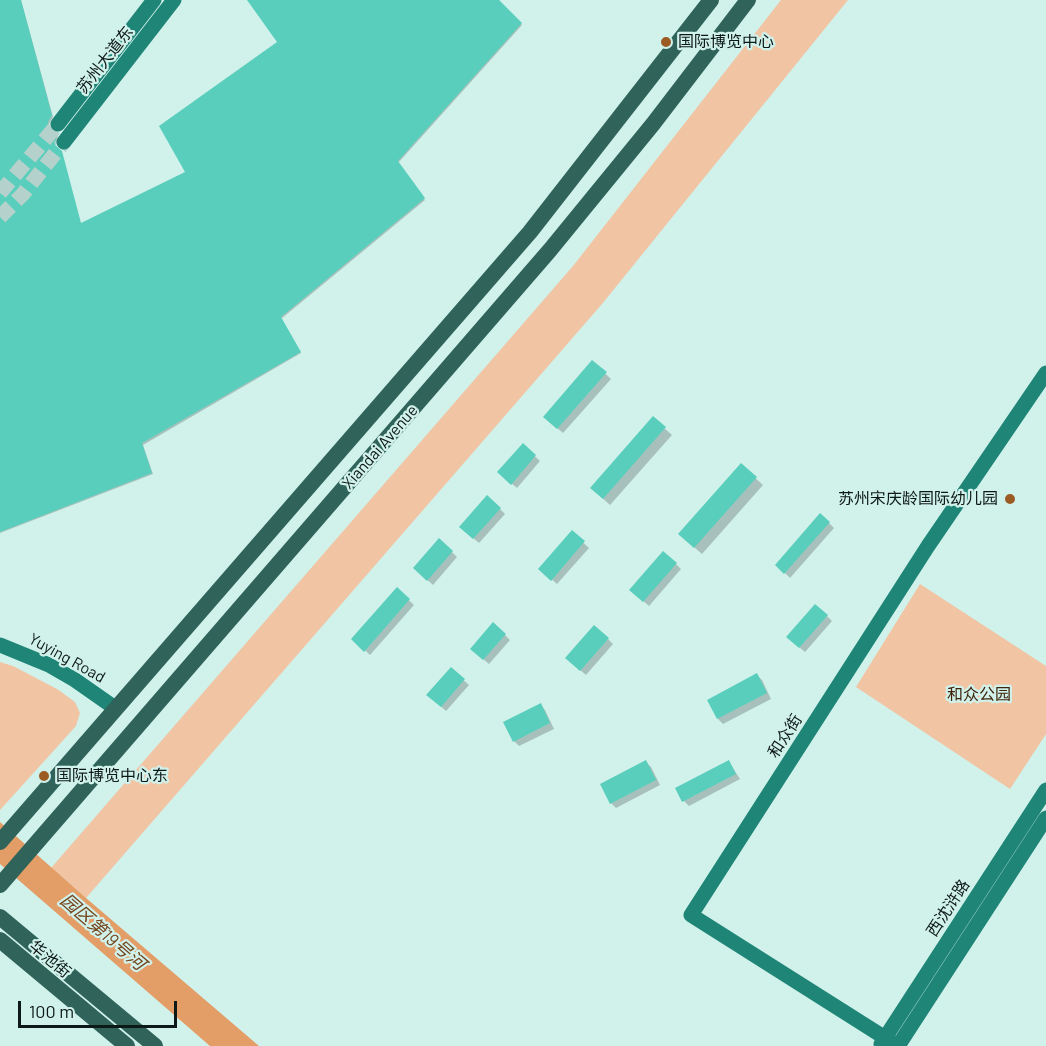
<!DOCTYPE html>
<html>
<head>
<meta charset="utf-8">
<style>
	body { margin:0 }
	#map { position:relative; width:1046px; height:1046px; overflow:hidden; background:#d1f1eb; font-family:Barlow,sans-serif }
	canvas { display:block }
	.scale { position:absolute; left:18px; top:1001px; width:159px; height:27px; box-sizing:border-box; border:3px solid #0d1917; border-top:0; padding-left:8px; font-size:18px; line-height:21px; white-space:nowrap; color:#0d1917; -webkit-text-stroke:4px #d1f1eb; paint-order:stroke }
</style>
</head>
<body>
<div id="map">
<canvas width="1046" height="1046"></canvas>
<div class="scale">100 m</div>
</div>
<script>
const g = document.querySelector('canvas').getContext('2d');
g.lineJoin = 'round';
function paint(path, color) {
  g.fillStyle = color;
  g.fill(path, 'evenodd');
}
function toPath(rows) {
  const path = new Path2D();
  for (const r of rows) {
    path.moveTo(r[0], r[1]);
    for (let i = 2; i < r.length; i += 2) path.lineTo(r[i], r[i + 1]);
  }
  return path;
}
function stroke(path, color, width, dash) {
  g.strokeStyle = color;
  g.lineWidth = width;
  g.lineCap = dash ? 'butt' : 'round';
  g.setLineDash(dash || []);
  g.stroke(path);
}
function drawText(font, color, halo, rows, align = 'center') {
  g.font = font + ' Barlow,"Noto Sans SC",sans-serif';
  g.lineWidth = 4.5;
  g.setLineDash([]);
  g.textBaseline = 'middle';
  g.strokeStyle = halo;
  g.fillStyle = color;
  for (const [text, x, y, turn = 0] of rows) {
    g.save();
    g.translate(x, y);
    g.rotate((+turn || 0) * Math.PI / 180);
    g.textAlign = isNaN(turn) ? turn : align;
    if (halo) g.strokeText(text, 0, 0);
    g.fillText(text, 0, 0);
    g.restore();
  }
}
paint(toPath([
	[781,0,848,0,602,304,86,898,51,868,573,266],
	[920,584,1046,666,1046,734,1010,789,856,687],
	[0,662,13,666,57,689,75,702,80,713,76,726,0,810]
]), '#f1c4a3');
paint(toPath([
	[0,822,86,898,259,1046,210,1046,0,864]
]), '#e39d66');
paint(toPath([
	[0,0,21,0,53,117,49,124,49,130,58,136,55,147,81,225,187,172,279,42,249,0,500,0,498,2,522,25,398,163,425,200,281,319,301,353,143,445,153,474,0,533],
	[593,362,611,379,563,433,550,422],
	[653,418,672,435,610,505,599,495],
	[523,445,540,461,517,488,504,477],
	[741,465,763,485,702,554,687,541],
	[500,509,505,514,479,543,466,532],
	[821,515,834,528,790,578,777,565],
	[572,532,589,548,557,584,540,569],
	[439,540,457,557,433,585,420,573],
	[676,564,681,569,649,606,636,595],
	[397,589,414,605,370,655,353,639],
	[827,616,832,621,805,652,793,642],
	[494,624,510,640,489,664,477,654],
	[608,639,613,644,586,675,572,663],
	[451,669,469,685,446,711,433,699],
	[757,675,762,680,771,699,723,724,718,719,709,700],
	[540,705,545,710,554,729,519,746,514,741],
	[646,762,651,767,660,785,616,808,611,803],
	[729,762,740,779,689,806,684,801,677,788]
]), '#0003');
paint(toPath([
	[0,0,21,0,52,115,48,122,49,127,52,131,57,134,55,145,62,151,81,223,185,172,159,126,277,42,247,0,499,0,522,23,398,161,425,198,281,317,301,352,142,443,152,473,0,532],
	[592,360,607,372,557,429,543,417],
	[653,416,666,427,603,499,590,488],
	[523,443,536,455,511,485,497,472],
	[741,463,757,477,694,548,678,534],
	[487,495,501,508,473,539,459,527],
	[820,513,830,522,784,574,775,565],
	[572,530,585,541,551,581,538,569],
	[439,538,453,551,427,581,413,568],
	[663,551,677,563,643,602,629,590],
	[397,587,410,599,364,652,351,639],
	[815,604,828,615,799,648,786,637],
	[493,622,506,634,483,660,470,649],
	[594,625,609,638,580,671,565,658],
	[451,667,465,679,441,707,426,695],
	[757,673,767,693,717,719,707,700],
	[541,703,550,723,513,742,503,722],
	[646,760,656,780,610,804,600,784],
	[729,760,736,774,682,802,675,788]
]), '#59cebc');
stroke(toPath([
	[0,193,58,124],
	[0,217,23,194,64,142]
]), '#b4d1cb', 15, [15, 8]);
stroke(toPath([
	[58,124,154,0],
	[64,142,174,0],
	[0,645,49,665,75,680,115,708],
	[881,1044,1046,790],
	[898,1046,691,915,928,546,1046,373],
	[898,1046,1046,818]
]), '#1e8577', 15);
stroke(toPath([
	[0,842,530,232,711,0],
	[0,885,550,250,653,124,748,0],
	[0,917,155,1046],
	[0,940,127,1046]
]), '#30645b', 16);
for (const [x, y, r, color] of [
	[666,42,6,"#9b5b23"],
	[1010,499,6,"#9b5b23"],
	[44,776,6,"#9b5b23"]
]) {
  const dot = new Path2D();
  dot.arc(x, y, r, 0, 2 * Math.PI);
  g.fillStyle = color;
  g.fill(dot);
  stroke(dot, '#d1f1eb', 2);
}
drawText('16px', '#0d1917', '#d1f1eb', [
	["国际博览中心",678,42],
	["苏州宋庆龄国际幼儿园",998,499,"right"],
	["国际博览中心东",56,776]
], 'left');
drawText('16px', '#0d1917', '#d1f1eb', [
	["苏州大道东",105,60,-52],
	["Xiandai Avenue",380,447,-49],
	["Yuying Road",67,658,29],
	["和众街",785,736,-57],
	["西沈浒路",948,908,-57],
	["华池街",50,959,40]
]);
drawText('16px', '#3f230b', '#d1f1eb', [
	["和众公园",979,695]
]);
drawText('italic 18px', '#74461e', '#d1f1eb', [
	["园区第19号河",103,932,41]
]);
</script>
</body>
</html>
